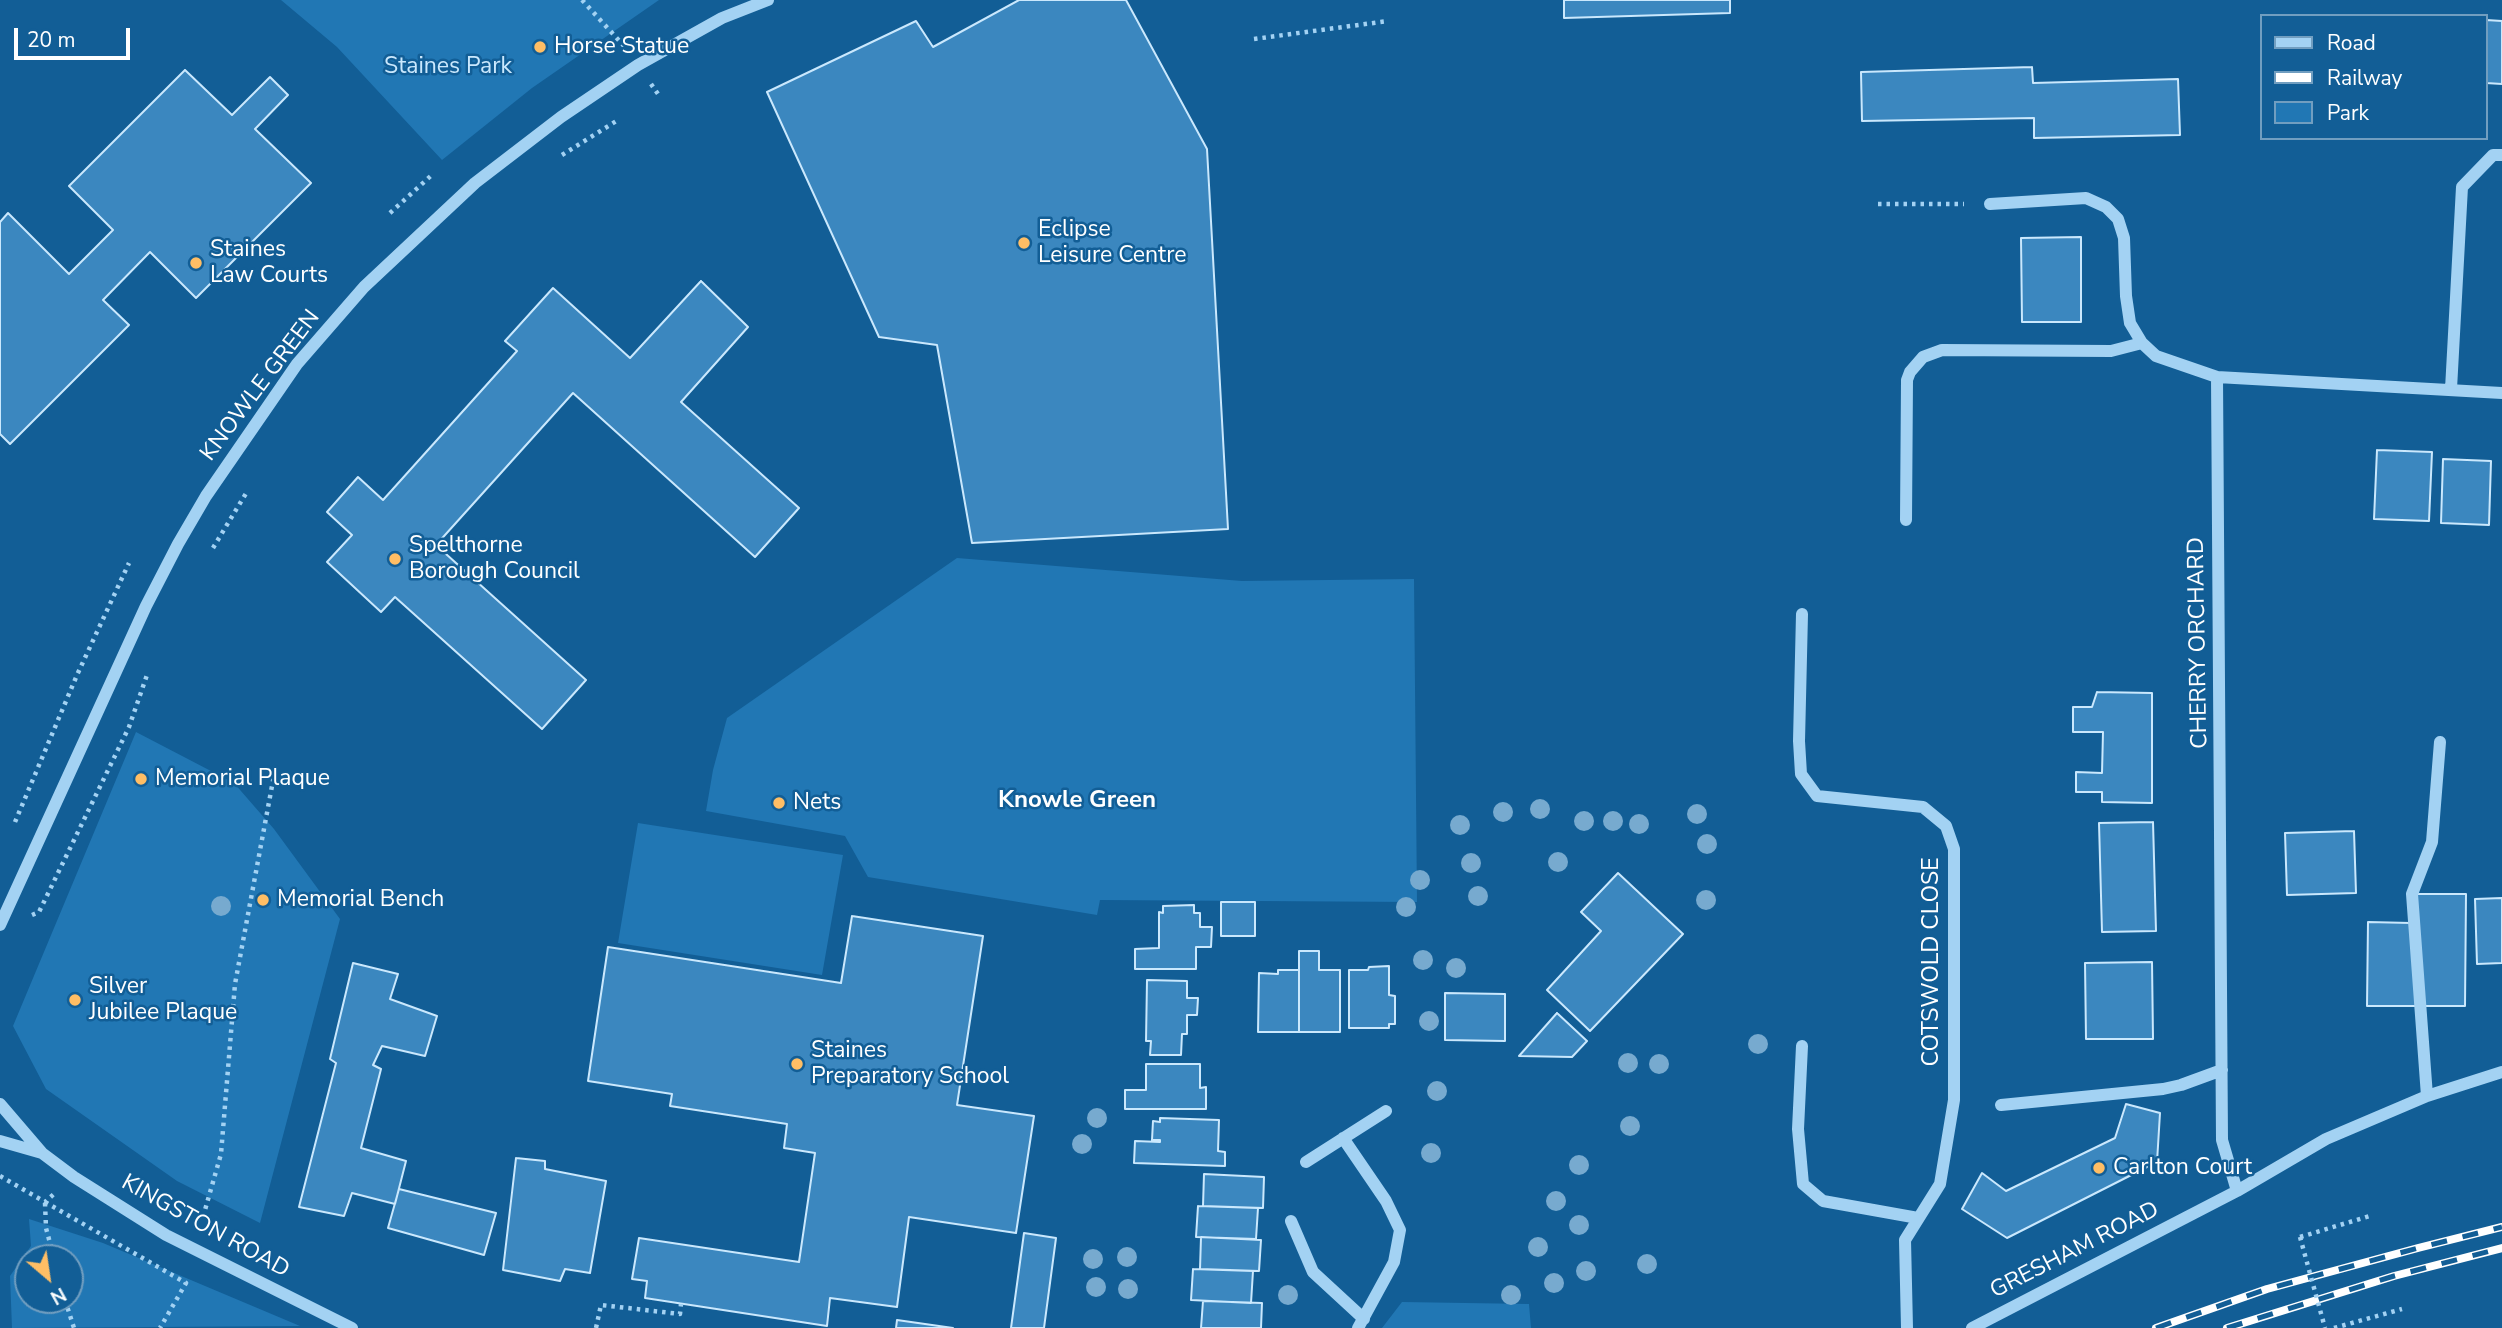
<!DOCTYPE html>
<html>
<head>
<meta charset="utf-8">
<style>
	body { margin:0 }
	#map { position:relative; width:2502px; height:1328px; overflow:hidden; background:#125e96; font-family:"Nunito Sans",sans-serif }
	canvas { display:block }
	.legend { position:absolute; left:2260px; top:14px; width:228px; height:126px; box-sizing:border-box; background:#125e96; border:2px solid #719ec0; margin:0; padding:9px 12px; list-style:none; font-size:21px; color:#fff }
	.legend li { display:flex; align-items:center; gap:14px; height:35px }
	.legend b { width:35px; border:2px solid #719ec0 }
	.north { position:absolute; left:14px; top:1244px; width:70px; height:70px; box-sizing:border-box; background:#125e96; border:2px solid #719ec0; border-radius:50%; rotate:151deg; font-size:19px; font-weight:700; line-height:28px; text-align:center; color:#fff }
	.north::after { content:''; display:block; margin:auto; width:24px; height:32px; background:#ffbe65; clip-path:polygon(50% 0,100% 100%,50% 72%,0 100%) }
	.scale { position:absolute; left:14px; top:28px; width:116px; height:32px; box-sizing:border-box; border:4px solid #fff; border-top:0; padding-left:9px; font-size:21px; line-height:24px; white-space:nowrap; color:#fff; -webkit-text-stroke:5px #125e96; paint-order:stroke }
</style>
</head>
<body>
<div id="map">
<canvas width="2502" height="1328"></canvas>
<ul class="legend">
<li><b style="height:9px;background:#a3d2f3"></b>Road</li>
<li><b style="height:9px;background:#fff"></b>Railway</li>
<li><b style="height:19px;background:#2177b4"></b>Park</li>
</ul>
<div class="north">N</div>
<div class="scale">20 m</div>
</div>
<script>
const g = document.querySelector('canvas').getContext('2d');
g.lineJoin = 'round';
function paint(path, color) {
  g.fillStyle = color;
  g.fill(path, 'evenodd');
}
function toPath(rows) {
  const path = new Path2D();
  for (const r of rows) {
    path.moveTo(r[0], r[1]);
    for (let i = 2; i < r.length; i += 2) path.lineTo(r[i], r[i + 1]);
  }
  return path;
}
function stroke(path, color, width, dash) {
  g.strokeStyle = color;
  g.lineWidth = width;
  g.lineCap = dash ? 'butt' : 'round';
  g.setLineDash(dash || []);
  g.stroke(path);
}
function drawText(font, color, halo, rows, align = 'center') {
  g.font = font + ' "Nunito Sans",sans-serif';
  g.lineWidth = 5;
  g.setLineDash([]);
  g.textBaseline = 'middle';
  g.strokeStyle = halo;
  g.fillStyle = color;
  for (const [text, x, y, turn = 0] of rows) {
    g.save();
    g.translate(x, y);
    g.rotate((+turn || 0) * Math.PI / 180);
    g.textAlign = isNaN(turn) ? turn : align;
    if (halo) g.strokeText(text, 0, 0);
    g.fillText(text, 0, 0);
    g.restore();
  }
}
paint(toPath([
	[281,0,659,0,532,88,442,160,337,47],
	[957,558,1242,581,1414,579,1417,902,1100,900,1097,915,868,877,845,836,706,811,713,770,727,718],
	[136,732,234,783,274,829,340,919,260,1223,177,1181,46,1089,13,1026],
	[638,823,843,855,822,975,618,943],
	[29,1219,103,1243,300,1326,12,1328,10,1276,31,1246],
	[28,1258,70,1258,70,1300,28,1300],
	[1402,1302,1529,1304,1531,1328,1382,1328]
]), '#2177b4');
const building = toPath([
	[1019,0,1126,0,1207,149,1228,529,972,543,937,345,879,337,767,92,916,21,933,47,1019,0],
	[1564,0,1730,0,1730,13,1564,18,1564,0],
	[2486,20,2502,21,2502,84,2486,83,2486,20],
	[2032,67,2033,83,2178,79,2180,135,2034,138,2034,118,1862,121,1861,72,2032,67],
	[185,70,232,115,270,77,288,95,255,129,311,183,196,298,150,252,103,300,129,325,10,444,0,434,0,222,8,213,69,274,113,230,69,186,185,70],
	[2081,237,2081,322,2022,322,2021,238,2081,237],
	[701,281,748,327,681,402,799,508,755,557,573,393,436,545,586,680,542,729,395,597,381,612,327,562,352,535,327,512,358,477,383,500,517,351,505,341,553,288,630,358,701,281],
	[2377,450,2432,452,2429,521,2374,519,2377,450],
	[2443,459,2491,461,2489,525,2441,523,2443,459],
	[2097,692,2152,693,2152,803,2102,802,2102,792,2076,792,2076,772,2102,773,2103,732,2073,732,2073,707,2092,707,2097,692],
	[2153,822,2156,931,2102,932,2099,823,2153,822],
	[2354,831,2356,893,2287,895,2285,833,2354,831],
	[1618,873,1683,934,1590,1031,1547,990,1601,931,1581,912,1618,873],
	[2412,894,2466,894,2465,1006,2367,1006,2368,922,2411,923,2412,894],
	[2502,898,2502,963,2477,964,2475,899,2502,898],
	[1221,902,1255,902,1255,936,1221,936,1221,902],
	[1194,905,1194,913,1200,913,1200,927,1212,927,1211,947,1196,947,1196,969,1135,969,1135,949,1159,948,1159,912,1163,913,1163,906,1194,905],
	[852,916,983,936,957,1105,1034,1116,1016,1233,909,1217,897,1307,830,1298,827,1326,645,1298,647,1281,632,1279,639,1238,799,1262,815,1153,784,1148,787,1124,670,1106,672,1094,588,1081,608,947,841,983,852,916],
	[1299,951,1319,951,1319,970,1340,970,1340,1032,1299,1032,1299,951],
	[2152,962,2153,1039,2086,1039,2085,963,2152,962],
	[353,963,398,974,390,999,437,1016,425,1056,382,1046,373,1065,381,1069,361,1148,406,1161,395,1204,352,1193,344,1216,299,1207,336,1063,330,1059,353,963],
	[1389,966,1389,995,1395,996,1395,1024,1389,1024,1389,1028,1349,1028,1349,970,1368,970,1369,967,1389,966],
	[1278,970,1299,970,1299,1032,1258,1032,1259,973,1278,974,1278,970],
	[1147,980,1187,981,1187,998,1198,998,1197,1015,1187,1015,1187,1034,1182,1034,1181,1055,1150,1055,1151,1041,1146,1041,1147,980],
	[1445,993,1505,994,1505,1041,1445,1040,1445,993],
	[1557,1013,1587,1041,1572,1057,1519,1056,1557,1013],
	[1146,1064,1200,1064,1200,1088,1206,1087,1206,1109,1125,1109,1125,1090,1146,1090,1146,1064],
	[2126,1104,2160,1113,2157,1162,2007,1238,1962,1209,1982,1173,2006,1191,2115,1138,2126,1104],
	[1160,1118,1219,1120,1218,1151,1225,1152,1225,1166,1134,1163,1135,1141,1160,1142,1160,1140,1152,1140,1153,1121,1160,1122,1160,1118],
	[516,1158,545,1161,545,1169,606,1181,590,1273,565,1269,560,1281,503,1270,516,1158],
	[1204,1174,1264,1177,1263,1208,1203,1206,1204,1174],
	[399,1189,496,1213,484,1255,388,1228,399,1189],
	[1198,1206,1258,1208,1256,1239,1196,1237,1198,1206],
	[1024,1233,1056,1238,1044,1328,1011,1328,1024,1233],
	[1201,1237,1261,1240,1259,1271,1200,1269,1201,1237],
	[1193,1269,1253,1271,1251,1303,1191,1300,1193,1269],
	[1203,1301,1262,1303,1261,1328,1201,1328,1203,1301],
	[897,1320,953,1328,896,1328,897,1320]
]);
paint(building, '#3b87bf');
stroke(building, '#cae8fd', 2);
stroke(toPath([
	[582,0,624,46],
	[1254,39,1388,21],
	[651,84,658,94],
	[562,155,618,120],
	[1878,204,1964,204],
	[390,213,434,173],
	[213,548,248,490],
	[15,822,77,675,129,563],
	[32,915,39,912,129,727,147,675],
	[0,1176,45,1202,55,1193],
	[45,1202,186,1283,160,1328],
	[45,1203,46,1228,54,1258],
	[203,1217,221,1154,235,984,275,770],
	[2300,1237,2373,1215],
	[65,1300,74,1328],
	[596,1328,601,1305,680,1314,681,1304],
	[2334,1328,2402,1309]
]), '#a3d2f3', 4.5, [3.5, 5]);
stroke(toPath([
	[1990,204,2086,198,2106,207,2118,219,2124,238,2126,296,2130,323,2142,343,2156,356,2217,377],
	[2451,389,2462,187,2493,155,2502,155],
	[1906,520,1907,380,1910,372,1923,357,1942,350,2111,351,2142,343],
	[1802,614,1799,741,1801,774,1817,796,1923,807,1946,826,1954,849,1954,1100,1940,1184,1905,1240,1907,1328],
	[0,925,146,606,178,544,206,496,297,364,364,287,475,183,561,117,638,65,722,18,768,0],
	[1802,1046,1798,1129,1803,1184,1823,1201,1918,1218],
	[2427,1096,2412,894,2432,842,2440,742],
	[0,1104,42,1153,74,1177,166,1235,352,1328],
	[2001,1105,2163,1089,2181,1085,2222,1070],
	[1343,1138,1386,1201,1400,1230,1394,1262,1358,1328],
	[0,1141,42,1153],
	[1306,1162,1386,1111],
	[2237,1191,2222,1140,2217,377,2502,393],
	[1291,1221,1313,1272,1364,1319],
	[1972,1328,2237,1191,2326,1139,2427,1096,2502,1072]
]), '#a3d2f3', 12);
const rail = toPath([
	[2156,1328,2267,1289,2418,1248,2502,1227],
	[2227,1328,2394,1276,2502,1248]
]);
stroke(rail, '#fff', 8);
stroke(rail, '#125e96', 5, [16]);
stroke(toPath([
	[2300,1237,2325,1328]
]), '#a3d2f3', 4.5, [3.5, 5]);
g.fillStyle = '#77aacf';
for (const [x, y] of [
	[1540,809],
	[1503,812],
	[1697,814],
	[1584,821],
	[1613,821],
	[1639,824],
	[1460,825],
	[1707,844],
	[1558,862],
	[1471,863],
	[1420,880],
	[1478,896],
	[1706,900],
	[221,906],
	[1406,907],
	[1423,960],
	[1456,968],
	[1429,1021],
	[1758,1044],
	[1628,1063],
	[1659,1064],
	[1437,1091],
	[1097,1118],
	[1630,1126],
	[1082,1144],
	[1431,1153],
	[1579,1165],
	[1556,1201],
	[1579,1225],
	[1538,1247],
	[1127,1257],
	[1093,1259],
	[1647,1264],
	[1586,1271],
	[1554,1283],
	[1096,1287],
	[1128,1289],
	[1288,1295],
	[1511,1295]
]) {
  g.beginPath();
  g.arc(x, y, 10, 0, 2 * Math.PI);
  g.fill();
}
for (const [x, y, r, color] of [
	[540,47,7,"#ffbe65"],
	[1024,243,7,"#ffbe65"],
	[196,263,7,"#ffbe65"],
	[395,559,7,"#ffbe65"],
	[141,779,7,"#ffbe65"],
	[779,803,7,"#ffbe65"],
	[263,900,7,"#ffbe65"],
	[75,1000,7,"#ffbe65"],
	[797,1064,7,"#ffbe65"],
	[2099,1168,7,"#ffbe65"]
]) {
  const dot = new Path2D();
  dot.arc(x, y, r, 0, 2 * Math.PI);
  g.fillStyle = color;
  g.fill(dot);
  stroke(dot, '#125e96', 2.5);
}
drawText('23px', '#fff', '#125e96', [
	["Horse Statue",554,47],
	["Eclipse",1038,230],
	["Leisure Centre",1038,256],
	["Staines",210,250],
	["Law Courts",210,276],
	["Spelthorne",409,546],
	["Borough Council",409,572],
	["Memorial Plaque",155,779],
	["Nets",793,803],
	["Memorial Bench",277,900],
	["Silver",89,987],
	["Jubilee Plaque",89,1013],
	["Staines",811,1051],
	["Preparatory School",811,1077],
	["Carlton Court",2113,1168]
], 'left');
drawText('23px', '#cae8fd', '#125e96', [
	["Staines Park",448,67]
]);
drawText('23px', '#fff', '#125e96', [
	["KNOWLE GREEN",261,386,-53],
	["CHERRY ORCHARD",2199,643,-91],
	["COTSWOLD CLOSE",1932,962,-90],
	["KINGSTON ROAD",205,1227,29],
	["GRESHAM ROAD",2075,1251,-27]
]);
drawText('bold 24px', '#fff', '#125e96', [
	["Knowle Green",1077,801]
]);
</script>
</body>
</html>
